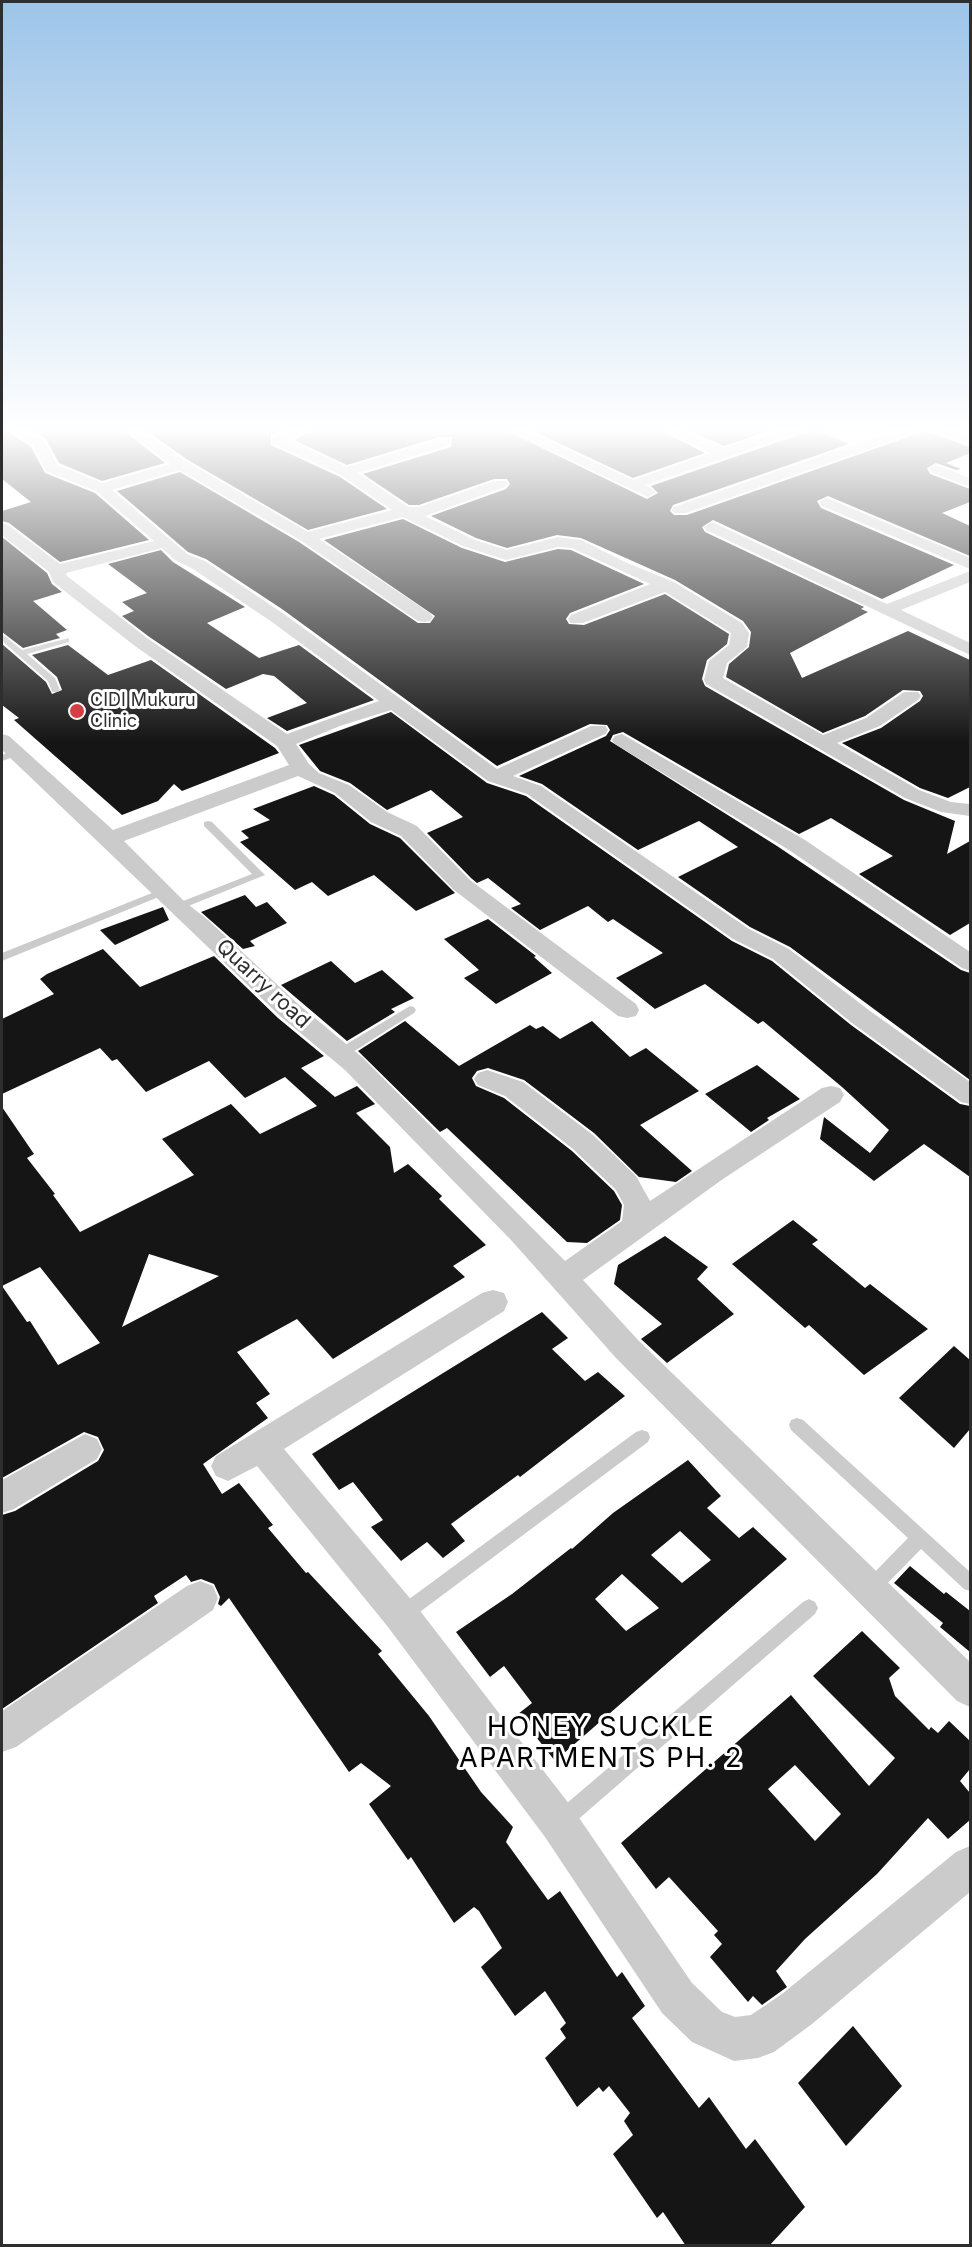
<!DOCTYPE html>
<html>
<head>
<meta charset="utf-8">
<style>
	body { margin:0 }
	#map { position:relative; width:972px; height:2247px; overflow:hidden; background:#fff; font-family:Inter,sans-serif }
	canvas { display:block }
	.frame { position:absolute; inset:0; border:3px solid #2e2e2e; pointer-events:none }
</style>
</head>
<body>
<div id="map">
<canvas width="972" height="2247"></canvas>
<div class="frame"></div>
</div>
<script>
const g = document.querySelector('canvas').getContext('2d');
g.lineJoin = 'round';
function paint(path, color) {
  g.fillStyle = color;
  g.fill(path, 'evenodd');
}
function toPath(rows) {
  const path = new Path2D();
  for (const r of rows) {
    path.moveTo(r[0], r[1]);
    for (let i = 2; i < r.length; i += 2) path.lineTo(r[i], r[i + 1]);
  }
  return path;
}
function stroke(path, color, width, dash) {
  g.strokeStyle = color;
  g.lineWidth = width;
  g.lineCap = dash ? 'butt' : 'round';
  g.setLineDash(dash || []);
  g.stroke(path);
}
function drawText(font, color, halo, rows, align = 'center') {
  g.font = font + ' Inter,sans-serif';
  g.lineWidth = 6;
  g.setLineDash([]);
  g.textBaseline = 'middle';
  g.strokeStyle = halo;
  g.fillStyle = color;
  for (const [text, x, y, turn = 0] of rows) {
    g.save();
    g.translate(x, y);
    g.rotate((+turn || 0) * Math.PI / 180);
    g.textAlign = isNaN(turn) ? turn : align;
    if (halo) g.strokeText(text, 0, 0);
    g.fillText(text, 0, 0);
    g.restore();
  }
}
paint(toPath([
	[2,427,31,447,45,473,95,493,149,540,60,562,9,523,2,521,2,511,31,502,2,479],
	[28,427,119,427,165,463,102,481,59,463,46,439],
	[141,427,290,427,271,435,271,445,340,477,387,509,308,530,188,460],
	[317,427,499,427,647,499,658,493,651,486,807,432,810,427,849,444,673,505,670,511,674,515,687,515,925,431,970,447,970,453,946,463,961,469,956,470,936,463,927,468,930,474,970,489,970,502,942,513,970,526,970,556,828,496,817,501,821,508,954,565,882,599,713,520,702,527,705,532,864,607,861,609,868,612,790,653,802,678,908,631,970,660,970,787,948,798,920,788,842,743,881,728,920,701,923,696,920,691,903,690,865,716,823,733,726,677,729,664,749,647,751,632,743,621,675,580,581,538,557,535,507,548,476,538,431,516,506,489,510,484,507,479,494,479,419,505,409,505,363,474,451,447,452,437,439,437,347,465,294,440],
	[524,427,654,427,705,453,633,478],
	[681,427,781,427,724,446],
	[180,472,299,542,418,623,430,623,435,616,324,540,403,519,462,548,505,562,558,549,571,550,644,584,570,613,566,619,569,624,584,625,665,594,729,634,727,644,707,660,702,679,705,686,904,800,955,821,947,854,970,841,970,923,950,935,859,874,893,856,831,818,799,834,623,732,613,735,610,741,777,846,961,970,970,973,970,1080,790,947,750,927,678,877,738,847,699,821,638,850,542,784,519,776,606,736,610,730,607,725,590,724,497,766,282,609,206,559,188,552,117,491],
	[2,537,47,573,52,584,62,592,33,601,67,630,56,634,60,638,23,648,2,632],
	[161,550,173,562,245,607,207,623,259,658,299,645,374,700,287,731,267,718,307,703,274,676,263,674,226,689,148,636,122,616,134,611,122,602,147,593,108,564],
	[2,644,46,682,52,694,62,690,57,677,32,655,68,645,108,675,151,660,275,748,279,753,182,791,174,784,158,801,122,815,14,720,19,718,2,705],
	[391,712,487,783,526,796,732,941,772,961,851,1025,960,1104,970,1106,970,1177,924,1144,874,1181,820,1139,824,1117,870,1153,889,1130,842,1087,763,1021,758,1024,705,984,655,1009,616,978,663,953,613,919,608,922,588,906,540,930,511,908,521,904,488,878,477,883,471,878,427,833,463,817,431,790,387,810,350,783,320,771,299,745],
	[314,786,334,795,370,824,400,838,455,893,416,911,374,875,328,896,312,882,295,890,240,842,249,838,241,831,270,820,253,809],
	[245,895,256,907,267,902,287,923,250,941,255,946,243,949,201,912],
	[163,907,169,920,115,945,100,930],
	[488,919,536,956,534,957,552,973,496,1004,464,978,479,970,444,939],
	[103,949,140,987,214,956,278,1018,324,1056,301,1068,335,1097,357,1086,375,1104,356,1113,390,1147,394,1173,408,1164,442,1196,439,1199,486,1245,453,1266,465,1277,333,1359,297,1319,237,1352,270,1394,256,1403,268,1418,203,1464,222,1494,239,1483,273,1525,268,1528,306,1573,308,1572,382,1651,378,1654,429,1716,481,1792,513,1827,506,1842,548,1900,560,1891,617,1977,622,1972,645,2006,632,2018,699,2108,709,2097,746,2149,755,2139,805,2207,769,2246,686,2246,663,2212,657,2218,613,2154,633,2135,624,2121,630,2113,609,2086,603,2092,599,2087,577,2107,545,2058,566,2038,560,2029,566,2023,545,1991,515,2016,481,1967,502,1948,479,1911,474,1907,454,1923,411,1857,408,1860,369,1804,391,1786,361,1763,349,1772,229,1598,221,1606,218,1604,220,1597,214,1584,201,1579,191,1582,186,1575,154,1596,158,1603,2,1709,2,1515,15,1511,98,1461,104,1450,98,1437,84,1432,2,1478,2,1107,34,1154,27,1158,55,1194,53,1195,80,1232,194,1175,162,1139,231,1104,260,1134,317,1106,285,1077,245,1098,209,1061,146,1092,117,1059,112,1061,100,1048,2,1094,2,1019,54,994,40,979,47,974],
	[149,1254,219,1276,122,1327],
	[40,1267,100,1343,58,1365,30,1321,27,1322,2,1286],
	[331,961,355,983,382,970,414,998,391,1009,395,1012,347,1041,281,985],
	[405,1021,459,1066,530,1025,536,1029,543,1026,560,1039,592,1021,630,1057,646,1048,699,1091,640,1125,692,1171,676,1182,639,1177,594,1133,524,1080,488,1068,477,1071,472,1078,476,1086,504,1098,572,1151,614,1191,622,1205,620,1220,587,1243,567,1242,447,1128,440,1132,358,1051],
	[757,1065,800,1099,767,1118,769,1120,751,1132,705,1094],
	[793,1220,818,1240,812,1244,865,1288,870,1284,928,1329,864,1375,809,1325,805,1328,732,1264],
	[665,1236,708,1267,697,1279,734,1314,667,1363,641,1339,662,1324,614,1284,618,1265],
	[542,1312,568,1338,552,1349,585,1381,598,1372,625,1396,520,1477,518,1475,451,1524,465,1541,443,1558,427,1542,401,1561,371,1527,383,1520,353,1482,339,1490,312,1454],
	[954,1346,970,1360,970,1429,954,1448,899,1398],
	[688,1460,721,1496,707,1508,739,1538,753,1527,787,1559,555,1761,518,1714,532,1703,504,1666,490,1677,456,1632,512,1594,571,1548,572,1549,613,1513],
	[680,1531,711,1560,682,1583,651,1555],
	[622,1574,659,1608,626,1631,595,1599],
	[910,1566,944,1594,946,1592,970,1611,970,1652,940,1627,943,1623,894,1583],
	[862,1631,900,1668,889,1678,895,1696,929,1730,931,1727,938,1733,949,1721,970,1741,970,1769,960,1781,970,1793,970,1820,948,1839,928,1818,877,1874,805,1939,776,1971,787,1987,762,2005,753,1996,748,2002,710,1957,722,1944,714,1935,718,1931,669,1877,656,1889,621,1843,791,1695,869,1786,895,1758,813,1676],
	[795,1765,841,1814,815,1841,768,1789],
	[853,2026,902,2086,846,2146,798,2083]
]), '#151515');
paint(toPath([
	[2,634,22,650,69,638,69,642,27,654,55,678,60,690,58,692,52,692,48,681,2,641,2,634],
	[15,750,19,751,19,755,2,761,2,755,15,750],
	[208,821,212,822,265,875,181,909,173,909,173,905,252,874,204,826,204,822,208,821],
	[162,889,166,890,166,894,2,961,2,953,162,889],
	[410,1006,414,1007,416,1010,414,1013,345,1057,335,1057,334,1054,335,1051,410,1006],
	[797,1418,803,1420,970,1572,970,1591,964,1589,921,1549,877,1594,871,1596,865,1594,862,1588,865,1582,908,1538,791,1430,789,1425,791,1420,797,1418],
	[642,1430,648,1432,650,1437,648,1442,409,1620,403,1623,397,1620,394,1614,397,1608,636,1432,642,1430],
	[809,1599,815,1602,818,1608,815,1614,567,1829,560,1832,553,1829,550,1822,553,1815,803,1602,809,1599]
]), '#cbcbcb');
paint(toPath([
	[7,427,24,427,44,440,57,465,102,483,170,464,121,427,137,427,187,462,308,532,392,510,341,475,272,443,272,437,296,427,315,427,289,440,347,467,440,439,450,439,450,445,358,473,408,507,419,507,495,481,505,481,508,484,505,487,425,516,475,540,507,550,558,537,581,540,625,562,674,582,742,623,749,633,747,647,727,663,723,678,823,735,866,718,904,692,918,692,921,696,918,700,880,726,837,743,919,790,951,802,970,804,970,816,941,812,905,798,706,684,704,680,709,661,729,645,731,633,665,592,583,623,571,623,568,619,571,615,650,584,572,548,558,547,506,560,463,546,403,517,319,539,430,613,433,617,430,621,424,622,418,621,300,540,180,470,112,490,187,554,205,561,284,614,497,769,591,726,605,726,608,730,605,734,513,776,541,786,749,929,789,949,870,1011,970,1082,970,1104,961,1102,852,1023,773,959,733,939,527,794,488,781,391,710,340,726,296,744,309,764,319,773,349,785,387,812,417,826,470,880,636,1004,639,1010,636,1016,627,1018,618,1016,454,890,401,836,371,822,335,793,298,776,124,841,185,902,208,920,298,1004,363,1058,565,1261,622,1221,624,1205,616,1190,573,1149,505,1096,478,1085,474,1079,478,1073,487,1070,523,1082,593,1135,636,1176,650,1201,822,1088,831,1086,840,1088,844,1095,840,1102,723,1179,583,1280,638,1340,970,1662,970,1707,957,1701,616,1358,511,1240,345,1070,280,1016,2,750,2,734,9,736,113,830,289,765,277,746,135,646,53,582,49,572,2,535,2,523,8,525,60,564,154,541,96,491,46,471,33,445,7,427],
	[162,548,175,560,193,569,272,622,379,701,287,734,147,638,67,576,66,573,162,548],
	[501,427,519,427,633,480,711,453,656,427,675,427,724,448,788,427,808,427,806,430,646,485,656,492,648,497,501,427],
	[905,427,925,427,923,430,686,513,674,513,672,510,674,507,905,427],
	[929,427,948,427,970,436,970,445,929,427],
	[936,465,970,478,970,487,931,472,929,469,931,466,936,465],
	[827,498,970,558,970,569,822,506,819,503,822,500,827,498],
	[712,522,887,604,970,571,970,582,901,610,970,643,970,655,706,530,704,527,712,522],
	[622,734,805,840,970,952,970,971,962,968,789,850,615,744,612,740,615,736,622,734],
	[493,1290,504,1293,508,1302,504,1311,284,1449,414,1603,573,1809,692,1983,722,2012,735,2017,751,2015,782,1994,956,1852,970,1846,970,1892,812,2024,774,2052,758,2058,734,2061,692,2042,662,2013,545,1837,388,1627,257,1466,228,1481,216,1476,211,1466,216,1456,482,1293,493,1290],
	[85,1434,97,1439,102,1449,97,1459,14,1509,2,1513,2,1480,85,1434],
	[200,1581,213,1586,218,1598,213,1610,16,1747,2,1752,2,1711,187,1586,200,1581]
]), '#cbcbcb');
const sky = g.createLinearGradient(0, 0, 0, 742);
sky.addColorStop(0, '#9cc4e8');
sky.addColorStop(0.58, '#fff');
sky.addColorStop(1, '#ffffff00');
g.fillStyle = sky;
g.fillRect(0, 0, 972, 742);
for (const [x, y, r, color] of [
	[77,711,8,"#d63e45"]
]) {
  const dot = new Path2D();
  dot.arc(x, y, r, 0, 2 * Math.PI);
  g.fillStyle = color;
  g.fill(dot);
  stroke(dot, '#fff', 2);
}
drawText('18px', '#2e2e2e', '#fff', [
	["CIDI Mukuru",90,701],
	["Clinic",90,722]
], 'left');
drawText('21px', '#2e2e2e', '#fff', [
	["Quarry road",263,984,43]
]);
g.letterSpacing = '1.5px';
drawText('27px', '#000', '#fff', [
	["HONEY SUCKLE",601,1728],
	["APARTMENTS PH. 2",601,1759]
]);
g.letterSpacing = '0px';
</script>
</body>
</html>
